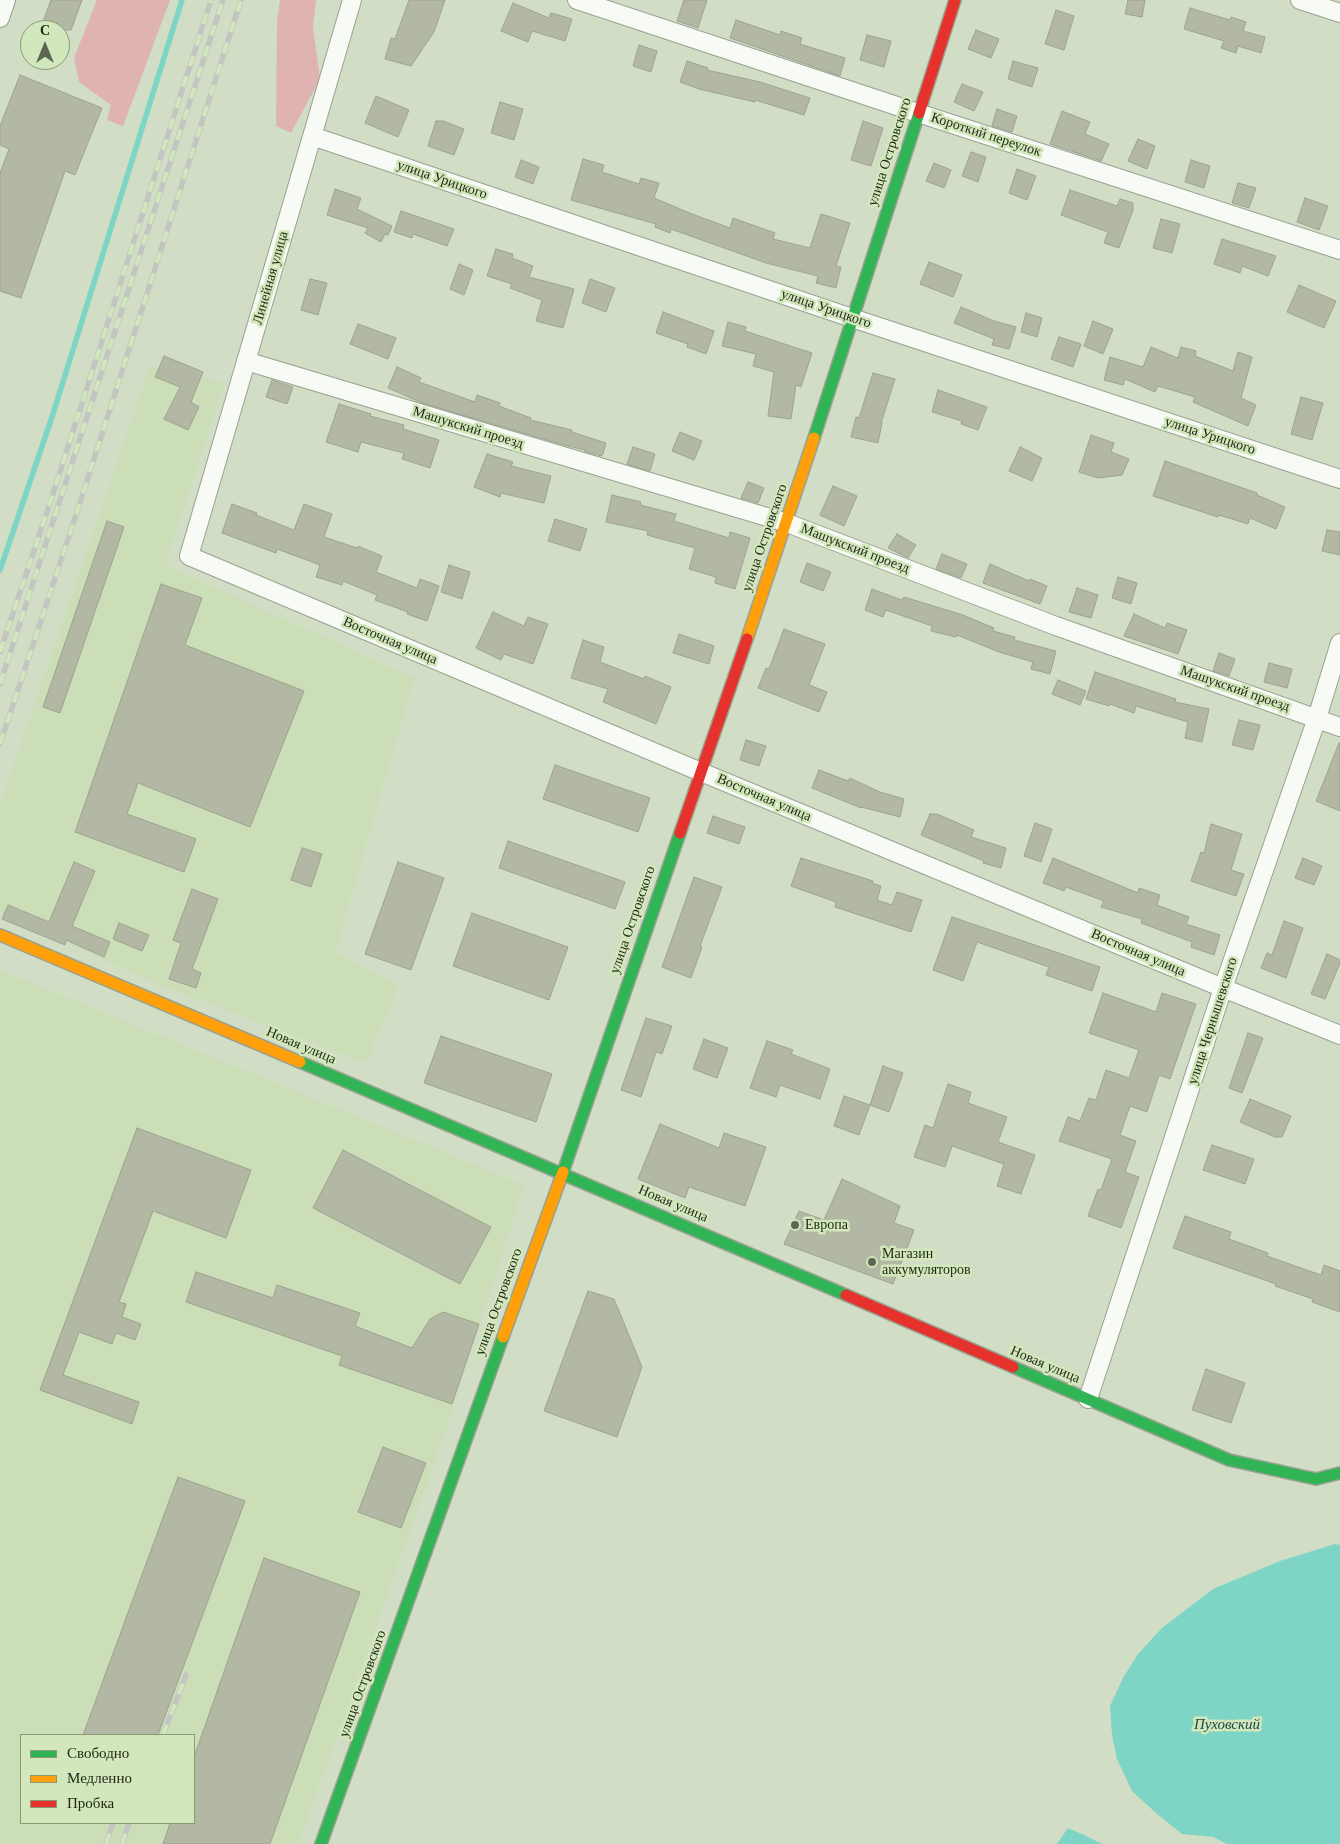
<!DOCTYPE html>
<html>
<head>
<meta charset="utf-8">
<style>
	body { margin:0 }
	#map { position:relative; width:1340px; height:1844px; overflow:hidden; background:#d1ddc5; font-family:Georgia,serif }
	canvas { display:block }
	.legend { position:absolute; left:20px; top:1734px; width:175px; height:90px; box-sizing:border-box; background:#d2e7bb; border:1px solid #8a9a79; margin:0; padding:6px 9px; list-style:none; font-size:15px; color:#1f2616 }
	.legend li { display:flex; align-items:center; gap:10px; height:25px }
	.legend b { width:25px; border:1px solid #8a9a79 }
	.north { position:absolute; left:20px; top:20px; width:50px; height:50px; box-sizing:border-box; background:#d2e7bb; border:1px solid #8a9a79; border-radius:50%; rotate:0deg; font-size:14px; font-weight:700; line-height:20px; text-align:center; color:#1f2616 }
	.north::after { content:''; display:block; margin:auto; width:18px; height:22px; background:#5d6653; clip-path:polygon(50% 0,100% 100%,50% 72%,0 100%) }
</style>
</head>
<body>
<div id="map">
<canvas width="1340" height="1844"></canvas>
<ul class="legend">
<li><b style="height:6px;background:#30b455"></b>Свободно</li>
<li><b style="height:6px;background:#ff9f0a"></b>Медленно</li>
<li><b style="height:6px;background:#e5322d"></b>Пробка</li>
</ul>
<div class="north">С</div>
</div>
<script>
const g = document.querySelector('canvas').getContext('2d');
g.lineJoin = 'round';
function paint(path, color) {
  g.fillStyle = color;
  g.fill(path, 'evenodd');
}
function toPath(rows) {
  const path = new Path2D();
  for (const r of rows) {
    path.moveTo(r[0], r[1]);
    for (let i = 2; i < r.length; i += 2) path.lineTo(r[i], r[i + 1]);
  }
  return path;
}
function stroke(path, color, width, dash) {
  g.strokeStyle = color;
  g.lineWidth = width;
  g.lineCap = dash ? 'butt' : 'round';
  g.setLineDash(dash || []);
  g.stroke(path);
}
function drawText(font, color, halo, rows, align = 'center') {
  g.font = font + ' Georgia,serif';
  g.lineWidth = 5;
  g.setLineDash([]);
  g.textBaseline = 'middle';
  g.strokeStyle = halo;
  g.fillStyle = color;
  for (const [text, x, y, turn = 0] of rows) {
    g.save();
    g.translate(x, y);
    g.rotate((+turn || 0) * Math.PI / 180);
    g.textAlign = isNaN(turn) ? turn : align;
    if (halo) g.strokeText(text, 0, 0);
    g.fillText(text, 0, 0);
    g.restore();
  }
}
paint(toPath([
	[150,367,224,383,165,565,414,678,335,952,398,986,366,1063,155,983,0,913,0,806],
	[0,970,524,1185,447,1427,298,1844,0,1844],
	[21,1735,194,1735,194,1823,21,1823]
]), '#cbdeb7');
paint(toPath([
	[97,0,170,0,123,126,107,120,111,105,79,82,74,58],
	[280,0,316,0,313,26,320,79,291,133,276,126,277,22]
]), '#deb3b1');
paint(toPath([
	[1335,1544,1340,1545,1340,1844,1227,1844,1213,1837,1182,1834,1156,1813,1132,1791,1117,1759,1112,1735,1110,1706,1123,1678,1138,1654,1162,1628,1213,1589,1280,1561],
	[1068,1828,1084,1835,1102,1844,1057,1844]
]), '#7ed5c6');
stroke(toPath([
	[0,570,53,414,182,0]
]), '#7ed5c6', 5.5);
const building = toPath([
	[51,0,82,0,71,30,40,30,51,0],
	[409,0,445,0,434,32,411,66,385,59,391,38,395,39,409,0],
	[684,0,707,0,698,28,677,21,684,0],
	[1128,0,1145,0,1142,17,1125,14,1128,0],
	[513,3,549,18,551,13,572,19,565,41,532,31,528,42,501,31,513,3],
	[1190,8,1230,20,1231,17,1246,22,1243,31,1265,37,1261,53,1238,46,1236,53,1221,48,1224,41,1184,29,1190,8],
	[1056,10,1074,16,1064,50,1045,44,1056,10],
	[736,20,780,35,781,31,802,38,800,44,845,58,840,76,730,38,736,20],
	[976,30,999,39,991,58,968,49,976,30],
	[867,35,891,41,884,67,860,60,867,35],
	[639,45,657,51,651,72,633,66,639,45],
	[687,61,708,68,707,70,760,82,810,98,804,115,755,100,755,102,699,89,680,82,687,61],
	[1013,61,1038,68,1032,87,1008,79,1013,61],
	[20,75,102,108,75,175,65,171,21,298,0,291,0,173,9,149,0,145,0,126,20,75],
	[962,84,983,92,974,111,954,102,962,84],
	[376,96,409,110,398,137,365,123,376,96],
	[500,102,523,109,514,140,491,133,500,102],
	[997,109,1017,116,1012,132,992,126,997,109],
	[1062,111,1090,122,1085,134,1109,144,1101,161,1050,144,1062,111],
	[436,121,443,121,464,129,454,155,428,146,436,121],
	[863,121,883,128,871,166,851,160,863,121],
	[1138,139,1155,146,1147,169,1128,161,1138,139],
	[971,152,986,157,978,182,962,176,971,152],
	[583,159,604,165,602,172,639,184,641,178,659,183,654,198,692,214,730,228,733,218,775,233,773,239,810,248,821,214,850,223,836,266,841,267,836,288,816,283,818,276,766,263,671,229,670,233,655,227,656,224,571,200,583,159],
	[521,160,539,167,533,184,515,177,521,160],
	[1191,160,1210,166,1204,188,1185,182,1191,160],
	[934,163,951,170,944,188,926,181,934,163],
	[1017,169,1036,176,1027,200,1009,193,1017,169],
	[1238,183,1256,188,1249,208,1232,203,1238,183],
	[335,189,361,198,357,209,392,226,388,235,385,234,381,242,365,233,368,228,327,215,335,189],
	[1070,190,1117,206,1120,199,1133,203,1133,210,1119,248,1104,243,1108,232,1061,215,1070,190],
	[1305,198,1328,206,1319,230,1297,222,1305,198],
	[401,211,454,229,447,246,413,234,412,238,394,232,401,211],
	[1161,219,1180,224,1172,253,1153,248,1161,219],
	[1222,239,1276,256,1268,276,1242,266,1240,273,1214,264,1222,239],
	[496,249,513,254,512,258,533,266,529,277,574,289,563,328,536,321,542,300,510,288,512,284,487,276,496,249],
	[929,262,962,275,953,297,920,284,929,262],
	[459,264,473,270,464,295,450,289,459,264],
	[310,279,327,283,318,315,301,310,310,279],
	[590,279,615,288,606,312,582,303,590,279],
	[1299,285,1336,301,1324,328,1287,312,1299,285],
	[961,307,994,321,1016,327,1009,349,992,345,994,339,954,323,961,307],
	[663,312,714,331,706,354,687,347,688,344,656,333,663,312],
	[1026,313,1042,318,1037,337,1021,332,1026,313],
	[1093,321,1113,329,1103,354,1084,346,1093,321],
	[728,322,746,327,745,331,812,353,801,387,796,385,791,419,768,416,774,372,753,366,756,354,722,346,728,322],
	[358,324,396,338,388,359,350,344,358,324],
	[1059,337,1081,344,1073,367,1051,359,1059,337],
	[1151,347,1178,358,1181,347,1196,351,1195,356,1233,371,1238,352,1252,357,1241,398,1256,405,1248,426,1193,402,1195,397,1158,386,1155,392,1125,379,1123,385,1104,380,1110,357,1143,367,1151,347],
	[164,356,203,372,191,402,199,407,188,430,164,419,180,387,155,377,164,356],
	[397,367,421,378,419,382,475,402,477,395,500,403,499,406,531,418,530,420,572,430,572,432,606,443,603,454,601,456,584,451,585,450,564,445,422,403,388,388,397,367],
	[873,373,895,379,881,423,882,423,878,443,851,437,856,417,859,418,873,373],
	[272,380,293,387,287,404,266,397,272,380],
	[938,390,987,407,978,430,961,424,962,421,932,412,938,390],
	[1301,397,1323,403,1312,440,1291,434,1301,397],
	[339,404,371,414,370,416,404,425,403,429,439,440,430,468,402,459,404,453,361,442,358,452,326,442,339,404],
	[680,432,702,441,694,460,672,451,680,432],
	[1091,435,1114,443,1111,452,1129,459,1122,475,1098,478,1079,472,1091,435],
	[633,447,655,454,650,471,627,464,633,447],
	[1020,447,1042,458,1032,481,1009,471,1020,447],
	[487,454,513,462,511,466,551,476,544,503,501,493,500,497,474,487,487,454],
	[1165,461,1257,493,1257,495,1285,507,1276,529,1250,518,1248,524,1219,515,1218,517,1153,496,1165,461],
	[748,482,764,488,758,503,741,498,748,482],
	[833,486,857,496,844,526,820,515,833,486],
	[612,495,641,502,640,505,676,514,674,521,729,538,730,532,750,538,735,589,715,583,716,577,689,569,695,548,647,535,648,531,606,522,612,495],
	[232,504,257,513,256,515,294,530,304,504,332,514,324,537,357,548,358,546,382,556,376,572,417,588,420,579,439,586,427,621,407,614,408,612,375,600,377,595,343,581,342,585,316,577,320,565,277,549,276,553,222,533,232,504],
	[555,519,587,529,580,551,548,541,555,519],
	[107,521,124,527,60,713,43,707,107,521],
	[1327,530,1340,532,1340,555,1322,551,1327,530],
	[897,534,916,545,908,558,888,548,897,534],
	[942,554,967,564,961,578,936,569,942,554],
	[807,563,831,572,823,591,800,582,807,563],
	[990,564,1029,581,1030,579,1047,586,1040,604,983,583,990,564],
	[449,565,470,572,462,599,441,592,449,565],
	[1118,577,1137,583,1131,604,1112,598,1118,577],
	[161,584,202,598,185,645,304,691,250,827,138,783,127,814,196,839,184,872,75,832,161,584],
	[1077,588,1098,595,1091,618,1069,612,1077,588],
	[872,589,902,600,904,597,963,615,994,628,993,631,1015,637,1014,640,1056,651,1050,674,1031,669,1033,662,999,652,957,635,956,637,931,631,932,626,886,610,883,617,865,610,872,589],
	[493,612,524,626,528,617,548,624,533,664,504,654,501,660,476,648,493,612],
	[1134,614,1165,628,1167,623,1187,630,1178,654,1124,636,1134,614],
	[784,629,825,644,809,685,827,692,819,712,758,688,766,668,769,669,784,629],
	[679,634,714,646,709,664,673,653,679,634],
	[583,640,604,647,600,662,644,679,645,676,671,687,656,724,603,702,608,689,571,678,583,640],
	[1219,653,1235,659,1229,676,1213,671,1219,653],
	[1269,663,1292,669,1287,688,1264,682,1269,663],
	[1095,672,1176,699,1175,702,1209,709,1202,742,1185,738,1188,722,1136,706,1134,713,1110,704,1109,706,1086,699,1095,672],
	[1058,680,1086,691,1080,705,1052,694,1058,680],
	[1239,720,1260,725,1253,750,1232,745,1239,720],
	[746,740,766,746,759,766,740,760,746,740],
	[1339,743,1340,743,1340,811,1316,801,1339,743],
	[555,765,650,798,638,832,543,799,555,765],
	[819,770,848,781,850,778,880,792,904,799,900,817,861,807,861,808,812,788,819,770],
	[930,814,937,814,974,830,971,837,1006,848,1001,868,983,863,984,861,921,835,930,814],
	[713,816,745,827,739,844,707,833,713,816],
	[1035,823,1052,829,1041,862,1024,856,1035,823],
	[1211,824,1242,834,1231,870,1244,874,1236,896,1191,881,1201,852,1204,853,1211,824],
	[508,841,625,882,615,909,499,868,508,841],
	[302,848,322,854,311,887,291,880,302,848],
	[801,858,873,881,872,883,881,886,877,900,892,905,897,892,922,900,911,932,835,907,836,902,791,886,801,858],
	[1053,858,1138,893,1139,888,1160,895,1157,905,1189,917,1186,924,1220,935,1214,955,1191,947,1192,942,1141,923,1142,919,1101,907,1104,901,1066,887,1064,891,1043,883,1053,858],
	[1303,858,1322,866,1314,885,1295,878,1303,858],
	[74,862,95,871,72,926,110,942,104,957,66,940,65,945,2,919,8,905,49,922,74,862],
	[398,862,444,878,411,970,365,954,398,862],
	[694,877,722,887,700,946,702,947,691,978,662,967,694,877],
	[192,889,218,899,192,969,201,973,196,988,169,979,181,943,173,940,192,889],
	[472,913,568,947,549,1000,453,966,472,913],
	[952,917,1100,967,1092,991,1046,975,1049,967,977,942,963,981,933,970,952,917],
	[1284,921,1303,928,1286,978,1261,968,1267,953,1272,955,1284,921],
	[119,923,149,935,142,951,113,939,119,923],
	[1327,954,1340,960,1340,963,1325,999,1311,994,1327,954],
	[1103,993,1156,1012,1162,993,1196,1004,1170,1079,1159,1075,1147,1112,1130,1106,1120,1135,1136,1141,1125,1172,1139,1177,1121,1228,1088,1216,1098,1189,1101,1190,1112,1159,1059,1141,1068,1117,1080,1121,1089,1098,1096,1100,1106,1070,1129,1078,1139,1050,1089,1033,1103,993],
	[646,1018,672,1026,662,1054,656,1052,641,1097,621,1090,646,1018],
	[1248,1033,1263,1038,1242,1093,1229,1088,1248,1033],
	[441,1036,552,1074,536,1122,424,1083,441,1036],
	[704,1039,728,1048,717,1078,693,1069,704,1039],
	[767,1041,793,1050,791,1054,830,1069,820,1099,780,1085,776,1097,750,1088,767,1041],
	[883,1066,903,1073,889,1112,870,1105,883,1066],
	[948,1084,971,1092,968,1103,1007,1117,998,1142,1035,1155,1021,1194,997,1186,1004,1164,952,1146,945,1167,914,1157,925,1125,933,1128,948,1084],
	[844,1096,870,1105,859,1135,834,1126,844,1096],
	[1250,1099,1291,1116,1282,1137,1275,1137,1240,1122,1250,1099],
	[660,1124,719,1148,724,1133,766,1147,745,1206,689,1187,685,1198,638,1179,660,1124],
	[137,1128,251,1170,226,1238,153,1211,119,1302,126,1304,122,1317,141,1324,135,1340,116,1333,112,1344,79,1332,63,1375,139,1402,132,1424,40,1390,137,1128],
	[1212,1145,1254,1159,1245,1184,1203,1170,1212,1145],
	[343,1150,491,1227,460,1284,313,1208,343,1150],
	[842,1179,900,1206,894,1223,914,1230,893,1284,784,1244,799,1211,824,1220,842,1179],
	[1185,1216,1231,1232,1229,1239,1268,1253,1267,1256,1321,1275,1324,1265,1340,1271,1340,1312,1312,1302,1313,1299,1275,1286,1276,1284,1173,1248,1185,1216],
	[196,1272,273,1298,277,1285,360,1313,355,1326,412,1348,430,1319,443,1312,479,1324,452,1404,339,1365,342,1356,186,1302,196,1272],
	[588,1291,614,1299,642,1367,617,1437,544,1411,588,1291],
	[1206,1369,1245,1383,1231,1423,1192,1410,1206,1369],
	[383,1447,426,1463,401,1528,358,1512,383,1447],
	[178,1477,245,1501,158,1735,83,1735,178,1477],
	[264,1558,360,1592,270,1844,163,1844,170,1823,194,1823,194,1757,264,1558]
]);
paint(building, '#b3b8a5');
stroke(building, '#9da38f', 1);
const street = toPath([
	[352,0,189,556,701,772,1223,988,1340,1035],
	[577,0,918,113,1340,250],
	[1300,0,1340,13],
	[0,18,6,0],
	[312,136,852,318,1340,479],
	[246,361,787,523,1056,626,1340,727],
	[1088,1399,1223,988,1317,718,1340,643]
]);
const fast = toPath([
	[814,438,919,113],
	[300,1062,846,1295],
	[563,1172,680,833],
	[1013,1367,1229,1460,1316,1479,1340,1473],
	[321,1844,503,1337]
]);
const slow = toPath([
	[747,639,814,438],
	[0,935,300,1062],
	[503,1337,563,1172]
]);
const jam = toPath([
	[919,113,955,0],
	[680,833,747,639],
	[846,1295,1013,1367]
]);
stroke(street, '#99a290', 20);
stroke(fast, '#99a290', 14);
stroke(slow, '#99a290', 14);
stroke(jam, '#99a290', 14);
stroke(street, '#f8faf6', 18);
stroke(fast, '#30b455', 11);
stroke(slow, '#ff9f0a', 11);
stroke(jam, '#e5322d', 11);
const rail = toPath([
	[0,652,51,500,211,0],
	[0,684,223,0],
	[0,744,78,509,241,0],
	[163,1735,186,1675],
	[106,1844,113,1823],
	[122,1844,129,1823]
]);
stroke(rail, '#c3c6c0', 5.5);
stroke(rail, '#d2e7bb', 4, [11]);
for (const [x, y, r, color] of [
	[795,1225,5,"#5d6653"],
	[872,1262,5,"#5d6653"]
]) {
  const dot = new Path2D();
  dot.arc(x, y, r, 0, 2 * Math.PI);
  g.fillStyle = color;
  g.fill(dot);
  stroke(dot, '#d2e7bb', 2);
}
drawText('14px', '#1f2616', '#d2e7bb', [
	["Короткий переулок",986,135,18],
	["улица Островского",890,152,-72],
	["улица Урицкого",442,180,19],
	["Линейная улица",271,278,-74],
	["улица Урицкого",826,309,19],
	["Машукский проезд",468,428,17],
	["улица Урицкого",1210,436,18],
	["улица Островского",765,538,-71],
	["Машукский проезд",855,549,21],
	["Восточная улица",390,641,23],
	["Машукский проезд",1235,689,19],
	["Восточная улица",764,798,23],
	["улица Островского",633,920,-71],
	["Восточная улица",1138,953,23],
	["улица Чернышевского",1213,1021,-72],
	["Новая улица",301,1046,23],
	["Новая улица",673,1204,23],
	["улица Островского",499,1302,-70],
	["Новая улица",1045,1365,23],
	["улица Островского",363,1684,-70]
]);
drawText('14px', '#1f2616', '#d2e7bb', [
	["Европа",805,1225],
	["Магазин",882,1254],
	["аккумуляторов",882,1270]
], 'left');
drawText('italic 15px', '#174b47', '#d2e7bb', [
	["Пуховский",1227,1725]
]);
</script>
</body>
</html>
